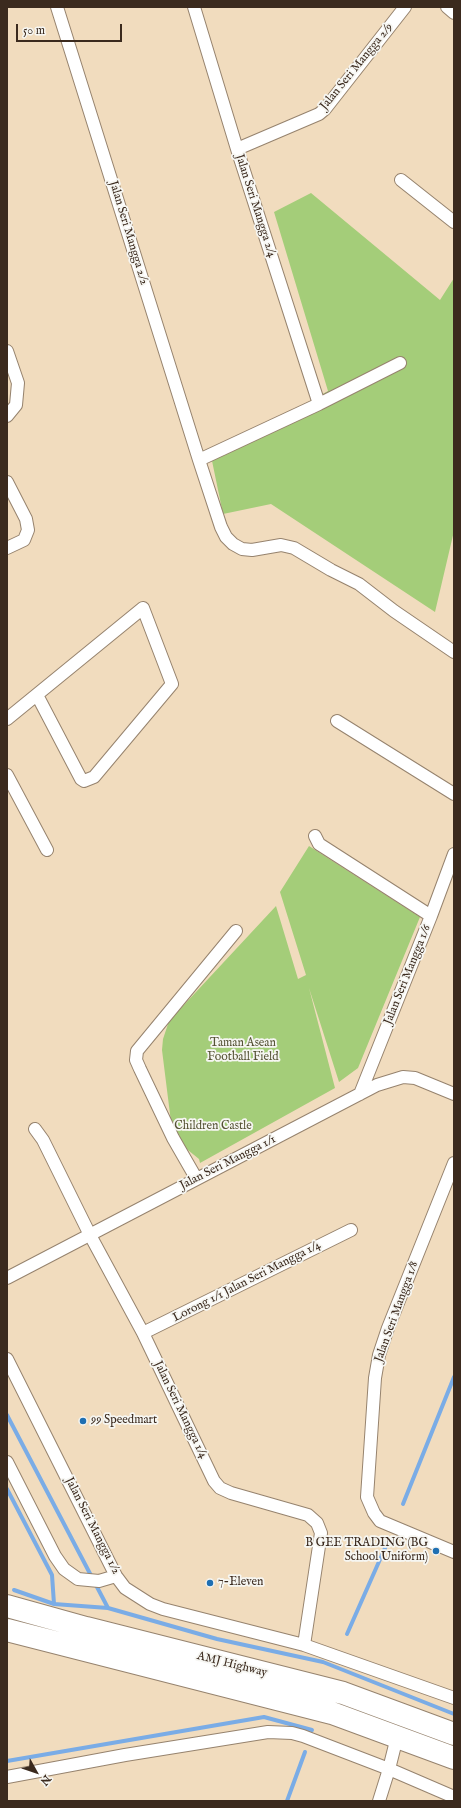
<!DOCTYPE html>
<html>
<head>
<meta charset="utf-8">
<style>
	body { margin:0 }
	#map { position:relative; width:461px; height:1808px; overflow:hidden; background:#f1dcbe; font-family:"IM FELL English",serif }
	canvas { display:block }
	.frame { position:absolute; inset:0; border:8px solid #3b2a1e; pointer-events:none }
	.north { position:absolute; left:16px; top:1752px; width:40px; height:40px; -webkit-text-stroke:3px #f6f6f2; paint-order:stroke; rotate:130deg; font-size:11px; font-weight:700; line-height:16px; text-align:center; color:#3b2a1e }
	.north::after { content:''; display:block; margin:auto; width:14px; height:18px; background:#3b2a1e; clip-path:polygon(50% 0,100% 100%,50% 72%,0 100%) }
	.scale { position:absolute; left:16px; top:24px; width:106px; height:18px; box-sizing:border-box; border:2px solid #3b2a1e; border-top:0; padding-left:5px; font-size:12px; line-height:14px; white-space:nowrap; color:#3b2a1e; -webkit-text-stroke:3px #f6f6f2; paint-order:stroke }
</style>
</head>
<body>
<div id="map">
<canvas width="461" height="1808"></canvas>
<div class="frame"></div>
<div class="north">N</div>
<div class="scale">50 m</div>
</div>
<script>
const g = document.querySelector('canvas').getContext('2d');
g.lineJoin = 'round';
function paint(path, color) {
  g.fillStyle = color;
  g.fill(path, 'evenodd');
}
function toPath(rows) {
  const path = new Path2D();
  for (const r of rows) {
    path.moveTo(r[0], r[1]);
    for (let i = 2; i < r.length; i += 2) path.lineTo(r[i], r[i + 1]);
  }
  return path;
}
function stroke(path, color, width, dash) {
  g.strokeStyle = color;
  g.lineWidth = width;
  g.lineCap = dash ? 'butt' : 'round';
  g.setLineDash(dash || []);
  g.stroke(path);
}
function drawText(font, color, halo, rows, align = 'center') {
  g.font = font + ' "IM FELL English",serif';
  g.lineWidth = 3.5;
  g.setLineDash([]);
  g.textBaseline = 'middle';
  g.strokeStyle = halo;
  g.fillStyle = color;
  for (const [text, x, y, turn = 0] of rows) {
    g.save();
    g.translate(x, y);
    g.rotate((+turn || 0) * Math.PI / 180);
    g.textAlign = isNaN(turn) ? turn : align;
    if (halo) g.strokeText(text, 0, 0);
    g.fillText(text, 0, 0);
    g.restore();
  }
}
paint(toPath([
	[311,193,440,300,454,278,454,531,435,612,271,504,223,514,211,456,328,391,274,212],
	[309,846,420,917,358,1068,339,1082,309,988,335,1088,200,1163,199,1159,173,1138,162,1050,163,1039,169,1021,276,906,298,979,306,975,280,892]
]), '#a4cd79');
stroke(toPath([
	[7,1415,108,1608],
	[7,1489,52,1575,54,1604],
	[403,1504,454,1377],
	[14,1590,54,1604,108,1608,217,1639,323,1662,454,1714],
	[347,1634,389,1539],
	[7,1761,264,1717,312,1730],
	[287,1801,305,1752]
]), '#7aace6', 4);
const street = toPath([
	[57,7,199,460,221,527,226,537,233,544,242,549,252,550,281,545,294,548,331,570,359,584,394,611,454,652],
	[194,7,237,149,319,404],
	[447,7,454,13],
	[237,149,319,114,325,109,405,7],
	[401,180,454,222],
	[7,351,18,383,16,405,7,416],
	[199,460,319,404,400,363],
	[7,482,26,519,28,530,24,540,7,548],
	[7,719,143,608,172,684,94,777,84,781,81,779,37,695],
	[337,721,454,794],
	[7,775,47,850],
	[315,836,319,844,431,916],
	[360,1094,431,916,454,854],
	[35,1129,43,1140,90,1235,143,1333,214,1481,220,1488,231,1493,308,1515,317,1523,321,1533,304,1645],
	[454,1163,388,1328,379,1355,375,1378,367,1497,374,1513,380,1521,454,1552],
	[196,1178,173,1138,140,1069,136,1060,137,1051,236,931],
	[7,1278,377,1085,403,1077,415,1078,454,1094],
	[143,1333,351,1230],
	[7,1359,116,1576,125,1588,150,1604,163,1609,304,1645,454,1698],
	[7,1462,55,1556,64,1569,78,1579,99,1581,116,1576],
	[7,1777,125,1755,268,1732,292,1733,303,1736,389,1769,454,1797],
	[379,1801,389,1769,397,1737]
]);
const highway = toPath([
	[7,1606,86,1628,343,1693,454,1734],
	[7,1630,332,1713,454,1758]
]);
stroke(street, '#96836e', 14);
stroke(highway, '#96836e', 24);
stroke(street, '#fff', 12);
stroke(highway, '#fff', 22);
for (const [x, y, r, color] of [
	[83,1421,4,"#1f6fb2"],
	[436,1551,4,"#1f6fb2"],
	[210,1583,4,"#1f6fb2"]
]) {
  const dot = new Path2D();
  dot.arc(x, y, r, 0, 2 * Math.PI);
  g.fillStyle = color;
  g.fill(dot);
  stroke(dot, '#f6f6f2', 1.5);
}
drawText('12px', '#3b2a1e', '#f6f6f2', [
	["Jalan Seri Mangga 2/9",357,67,-51],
	["Jalan Seri Mangga 2/4",255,206,72],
	["Jalan Seri Mangga 2/2",128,233,73],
	["Jalan Seri Mangga 1/6",408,975,-68],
	["Jalan Seri Mangga 1/1",228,1163,-27],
	["Lorong 1/1 Jalan Seri Mangga 1/4",247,1282,-27],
	["Jalan Seri Mangga 1/8",397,1312,-70],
	["Jalan Seri Mangga 1/4",180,1410,64],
	["Jalan Seri Mangga 1/2",92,1526,63],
	["AMJ Highway",232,1665,14]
]);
drawText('12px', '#555335', '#f6f6f2', [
	["Taman Asean",243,1044],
	["Football Field",243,1058],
	["Children Castle",213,1127]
]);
drawText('12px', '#3b2a1e', '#f6f6f2', [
	["99 Speedmart",91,1421],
	["B GEE TRADING (BG",428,1544,"right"],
	["School Uniform)",428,1558,"right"],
	["7-Eleven",218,1583]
], 'left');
</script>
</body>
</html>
